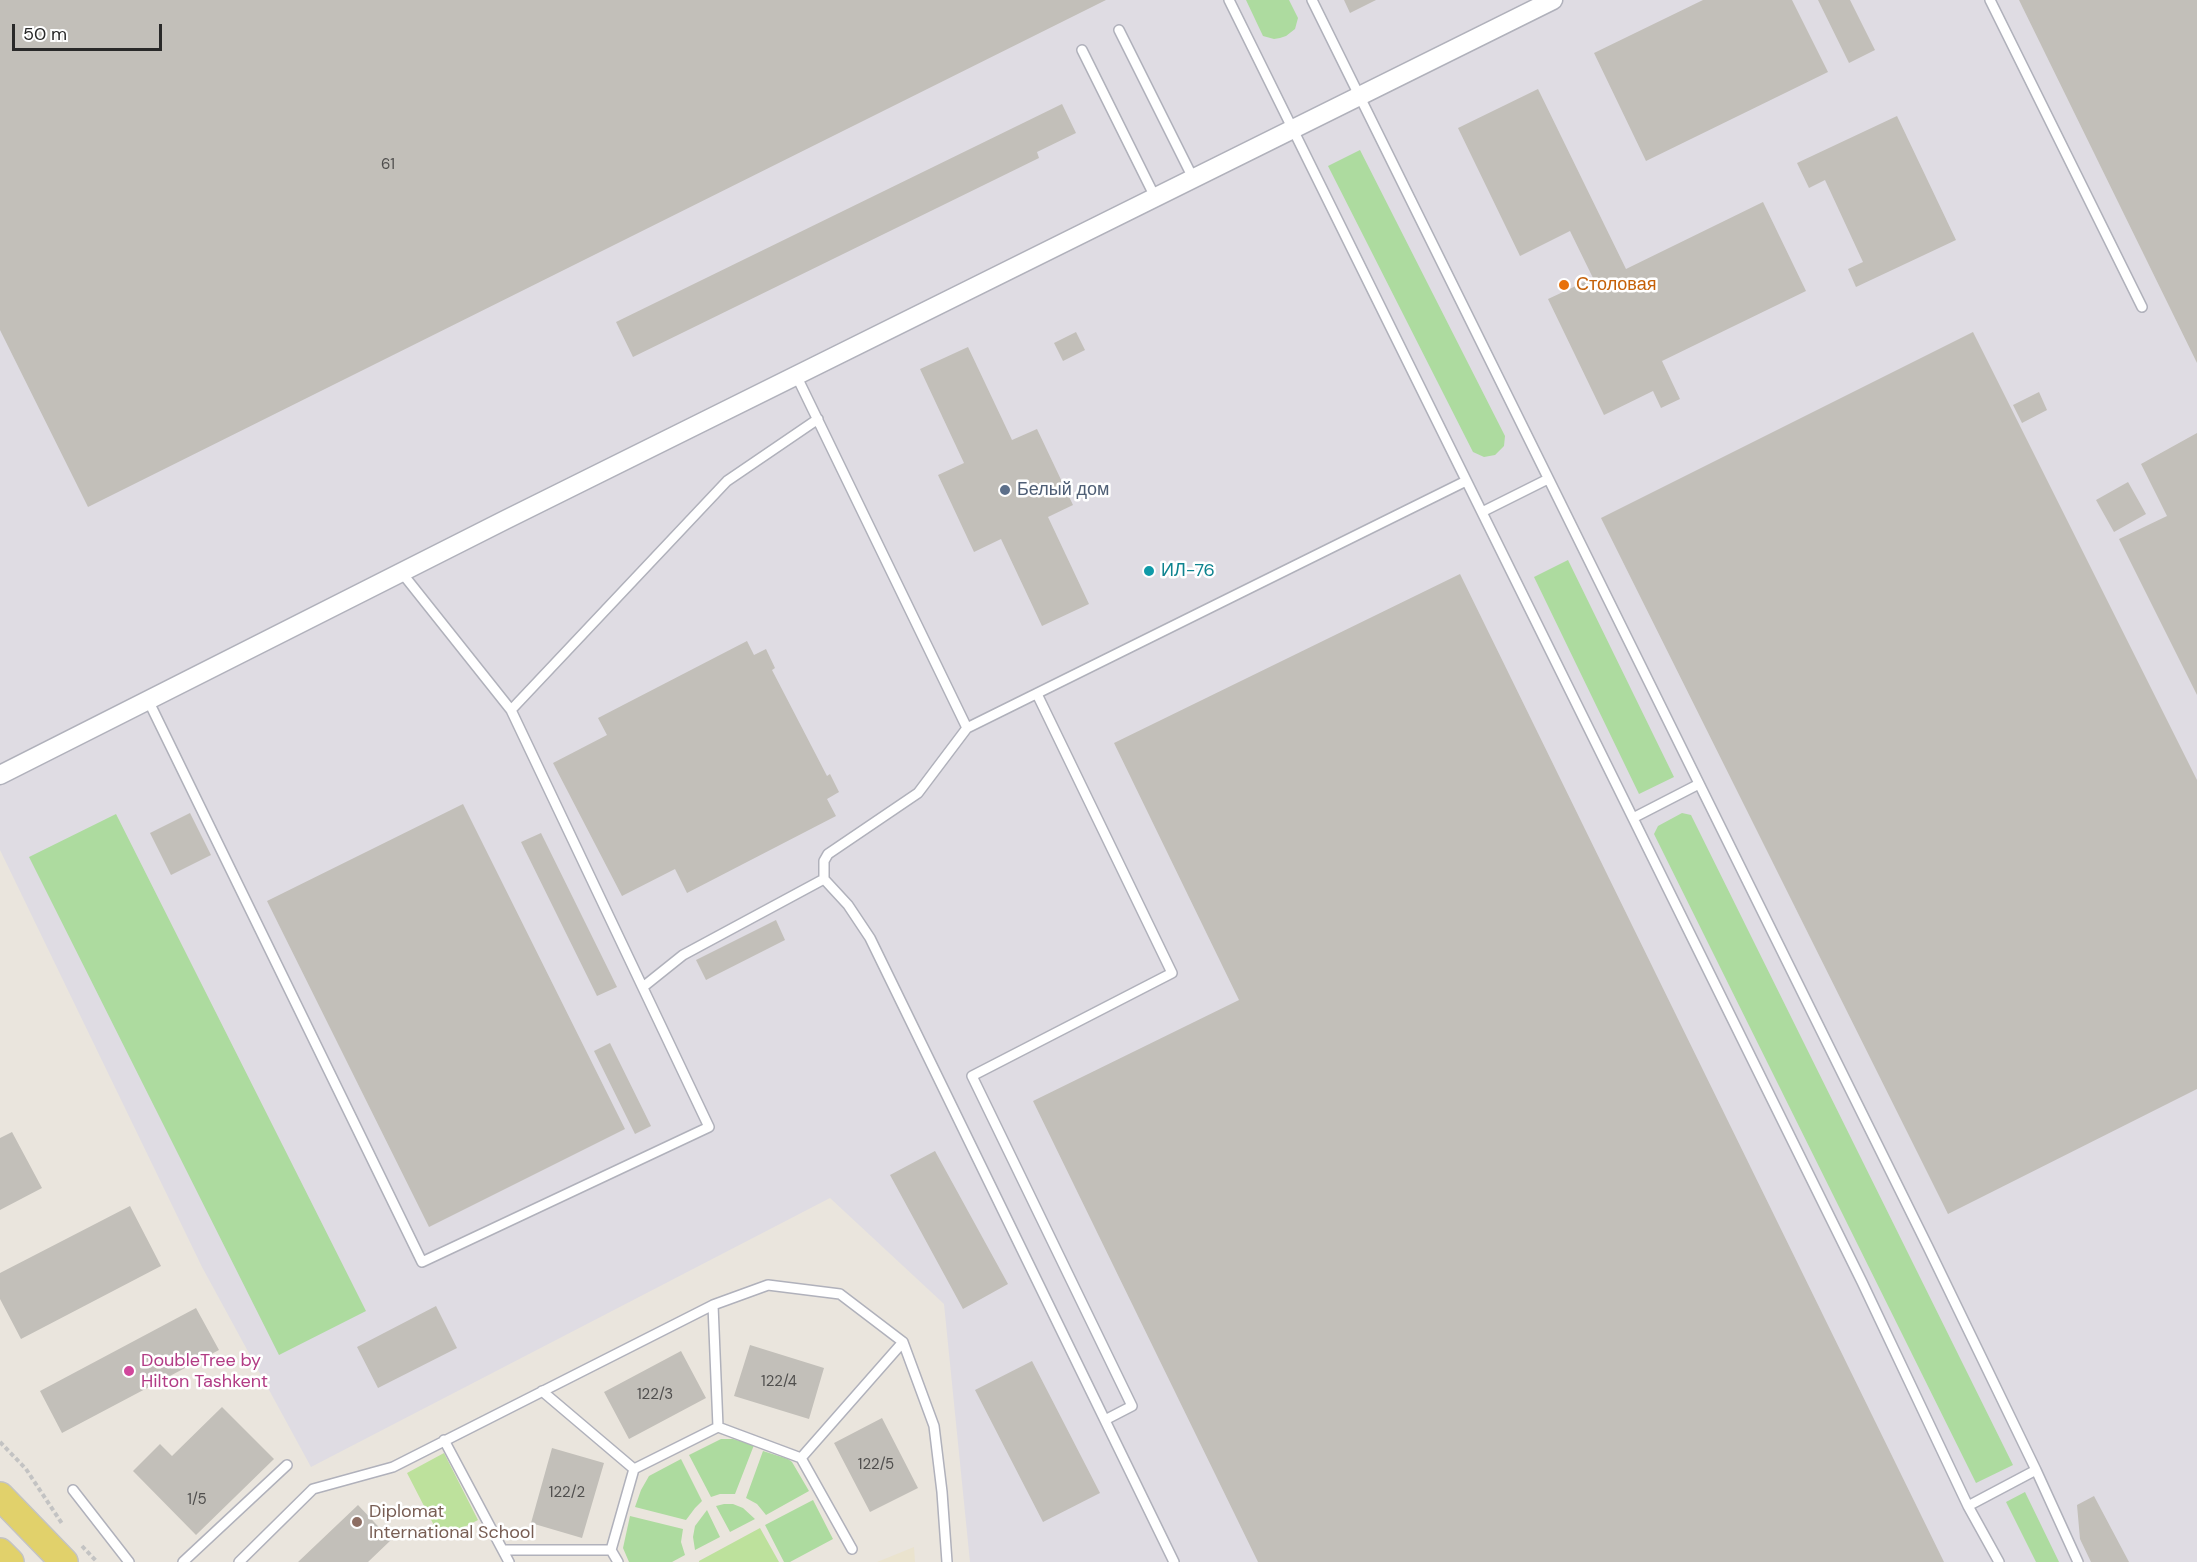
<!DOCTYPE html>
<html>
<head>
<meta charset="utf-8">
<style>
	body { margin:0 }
	#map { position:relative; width:2197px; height:1562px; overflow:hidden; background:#eae5dd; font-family:"DM Sans",sans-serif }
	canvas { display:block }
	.scale { position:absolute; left:12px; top:24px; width:150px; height:27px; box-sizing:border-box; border:3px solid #292929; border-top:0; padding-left:8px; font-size:18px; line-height:21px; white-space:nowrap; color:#292929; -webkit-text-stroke:4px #fff; paint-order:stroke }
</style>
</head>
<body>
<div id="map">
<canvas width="2197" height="1562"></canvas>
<div class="scale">50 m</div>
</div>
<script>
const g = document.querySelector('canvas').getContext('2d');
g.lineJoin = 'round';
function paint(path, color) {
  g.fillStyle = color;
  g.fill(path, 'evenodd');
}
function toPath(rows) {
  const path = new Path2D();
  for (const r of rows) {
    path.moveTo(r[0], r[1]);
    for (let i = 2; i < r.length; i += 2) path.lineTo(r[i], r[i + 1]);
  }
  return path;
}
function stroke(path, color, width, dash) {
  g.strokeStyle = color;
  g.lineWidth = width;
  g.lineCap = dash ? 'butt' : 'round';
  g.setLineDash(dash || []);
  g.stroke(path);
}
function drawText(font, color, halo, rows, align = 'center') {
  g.font = font + ' "DM Sans",sans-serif';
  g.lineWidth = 5;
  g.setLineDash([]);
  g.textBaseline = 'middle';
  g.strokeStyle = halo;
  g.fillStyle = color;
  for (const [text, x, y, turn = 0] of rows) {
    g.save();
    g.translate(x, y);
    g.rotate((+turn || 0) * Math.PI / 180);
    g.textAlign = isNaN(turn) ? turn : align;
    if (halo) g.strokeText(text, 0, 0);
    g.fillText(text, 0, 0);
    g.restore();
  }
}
paint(toPath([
	[0,0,2197,0,2197,1562,970,1562,944,1304,830,1198,311,1467,202,1267,0,850]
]), '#dfdce3');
paint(toPath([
	[914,1547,915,1562,877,1562]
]), '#eae3ce');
paint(toPath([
	[1246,0,1289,0,1298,18,1295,29,1286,36,1280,38,1274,39,1263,36],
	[1360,150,1505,436,1504,446,1495,455,1484,457,1473,452,1328,166],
	[1568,560,1674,777,1639,794,1534,577],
	[1682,813,1691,815,2013,1465,1976,1483,1654,834,1658,826],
	[116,814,366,1311,279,1355,29,857],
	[721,1439,733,1439,754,1445,735,1494,720,1494,711,1497,689,1455],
	[763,1451,788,1459,792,1462,809,1491,766,1515,757,1504,746,1498],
	[681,1459,702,1501,695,1508,686,1520,635,1507,641,1490,649,1476],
	[2025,1492,2059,1562,2036,1562,2006,1502],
	[813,1500,833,1539,790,1562,784,1562,765,1525],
	[724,1504,733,1504,743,1508,755,1519,730,1532,716,1506],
	[707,1510,720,1537,695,1550,693,1537,695,1526],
	[630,1516,683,1529,681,1542,685,1555,672,1562,629,1562,623,1548]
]), '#addb9f');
paint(toPath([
	[444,1453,478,1520,441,1539,407,1473],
	[760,1528,779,1562,699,1562,699,1561]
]), '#bde19c');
paint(toPath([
	[0,0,1106,0,88,507,0,330],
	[1344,0,1376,0,1350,13],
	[1703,0,1792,0,1828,72,1646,161,1594,53],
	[1818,0,1850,0,1875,50,1849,63],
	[2019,0,2197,0,2197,363],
	[1538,89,1626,269,1763,202,1806,291,1662,361,1680,399,1661,408,1653,391,1604,415,1548,299,1593,278,1570,231,1520,256,1458,128],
	[1062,104,1076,133,1037,152,1039,158,633,357,616,322],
	[1897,116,1956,240,1856,287,1848,269,1863,262,1825,180,1809,188,1797,163],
	[1076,332,1085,350,1063,361,1054,343],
	[1973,332,2197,780,2197,1089,1948,1214,1601,518],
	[968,347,1012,440,1037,429,1073,505,1048,517,1089,604,1042,626,1001,539,974,552,938,475,964,463,920,369],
	[2039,392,2047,410,2022,423,2013,405],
	[2197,433,2197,695,2119,539,2167,516,2141,464],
	[2128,482,2146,514,2114,532,2096,500],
	[1460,574,1944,1562,1258,1562,1033,1101,1239,1000,1114,743],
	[747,641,754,655,766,649,775,668,772,670,827,776,830,774,839,792,827,799,836,816,687,893,675,869,622,896,553,763,607,735,598,718],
	[463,804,625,1129,429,1227,267,901],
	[190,813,211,855,171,875,150,833],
	[541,833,617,987,597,996,521,842],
	[776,920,785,940,706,980,696,960],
	[610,1043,651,1126,635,1134,594,1051],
	[12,1132,42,1188,0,1210,0,1138],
	[935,1151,1008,1284,963,1309,890,1175],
	[130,1206,161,1266,21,1339,0,1299,0,1273],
	[436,1306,457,1348,378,1388,357,1347],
	[196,1308,219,1350,62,1433,40,1391],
	[750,1345,824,1368,809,1419,734,1396],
	[681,1351,706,1398,629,1439,604,1392],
	[1032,1361,1100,1493,1043,1522,975,1390],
	[222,1407,274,1459,196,1535,133,1471,160,1444,172,1456],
	[882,1418,918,1488,870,1512,834,1443],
	[552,1448,604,1463,582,1538,531,1523],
	[2094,1496,2129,1562,2091,1562,2080,1539,2077,1505],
	[358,1505,391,1540,368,1562,298,1562]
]), '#c2bfb9');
const lane = toPath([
	[1229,0,1862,1282,1968,1506,1999,1562],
	[1312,0,1928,1247,2036,1470,2078,1562],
	[1990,0,2142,307],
	[1119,30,1193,178],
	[1082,50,1155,197],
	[796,375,967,728],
	[1482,512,1548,479],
	[1037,694,1172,973,972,1076,1132,1406,1105,1420],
	[148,700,422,1262,709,1127,511,710,402,573],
	[511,710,727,481,818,419],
	[1633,818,1699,784],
	[643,987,683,955,824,879],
	[713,1305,718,1427],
	[542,1391,634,1469],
	[444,1440,509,1562],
	[801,1458,903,1342],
	[73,1490,129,1562],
	[1968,1506,2036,1470],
	[503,1550,611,1550],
	[183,1562,287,1465],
	[239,1562,313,1489,393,1467,713,1305,768,1285,840,1294,903,1342,934,1426,942,1492,947,1562],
	[618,1562,611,1550,634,1469,718,1427,801,1458,852,1549],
	[1174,1562,870,938,848,905,824,879,824,861,828,854,918,793,967,728,1466,481]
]);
const street = toPath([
	[0,775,505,520,1553,0]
]);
const primary = toPath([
	[0,1496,64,1562],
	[0,1552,10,1562]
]);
stroke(lane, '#b0b1bb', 12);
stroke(street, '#b0b1bb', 21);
stroke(primary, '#c3c3c3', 30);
stroke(toPath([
	[0,1442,26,1469,63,1525],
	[82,1546,97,1562]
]), '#c3c3c3', 4, [4.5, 3]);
stroke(lane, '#fff', 9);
stroke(street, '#fff', 18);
stroke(primary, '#e1d16b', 27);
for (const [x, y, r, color] of [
	[1564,285,6,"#e8710a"],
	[1005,490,6,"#5c6f8a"],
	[1149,571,6,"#0f9aa8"],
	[129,1371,6,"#d1479c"],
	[357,1522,6,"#8d6e63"]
]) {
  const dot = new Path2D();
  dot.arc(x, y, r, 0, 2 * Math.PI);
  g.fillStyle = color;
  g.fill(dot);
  stroke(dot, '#fff', 2);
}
drawText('15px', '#4f4e4d', null, [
	["61",388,165],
	["122/4",779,1382],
	["122/3",655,1395],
	["122/5",876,1465],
	["122/2",567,1493],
	["1/5",197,1500]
]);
drawText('18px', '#c56008', '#fff', [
	["Столовая",1576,285]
], 'left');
drawText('18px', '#4e5e75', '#fff', [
	["Белый дом",1017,490]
], 'left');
drawText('18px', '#0d838f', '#fff', [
	["ИЛ-76",1161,571]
], 'left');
drawText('18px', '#b23c85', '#fff', [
	["DoubleTree by",141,1361],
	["Hilton Tashkent",141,1382]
], 'left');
drawText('18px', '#785e54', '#fff', [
	["Diplomat",369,1512],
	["International School",369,1533]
], 'left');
</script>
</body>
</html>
